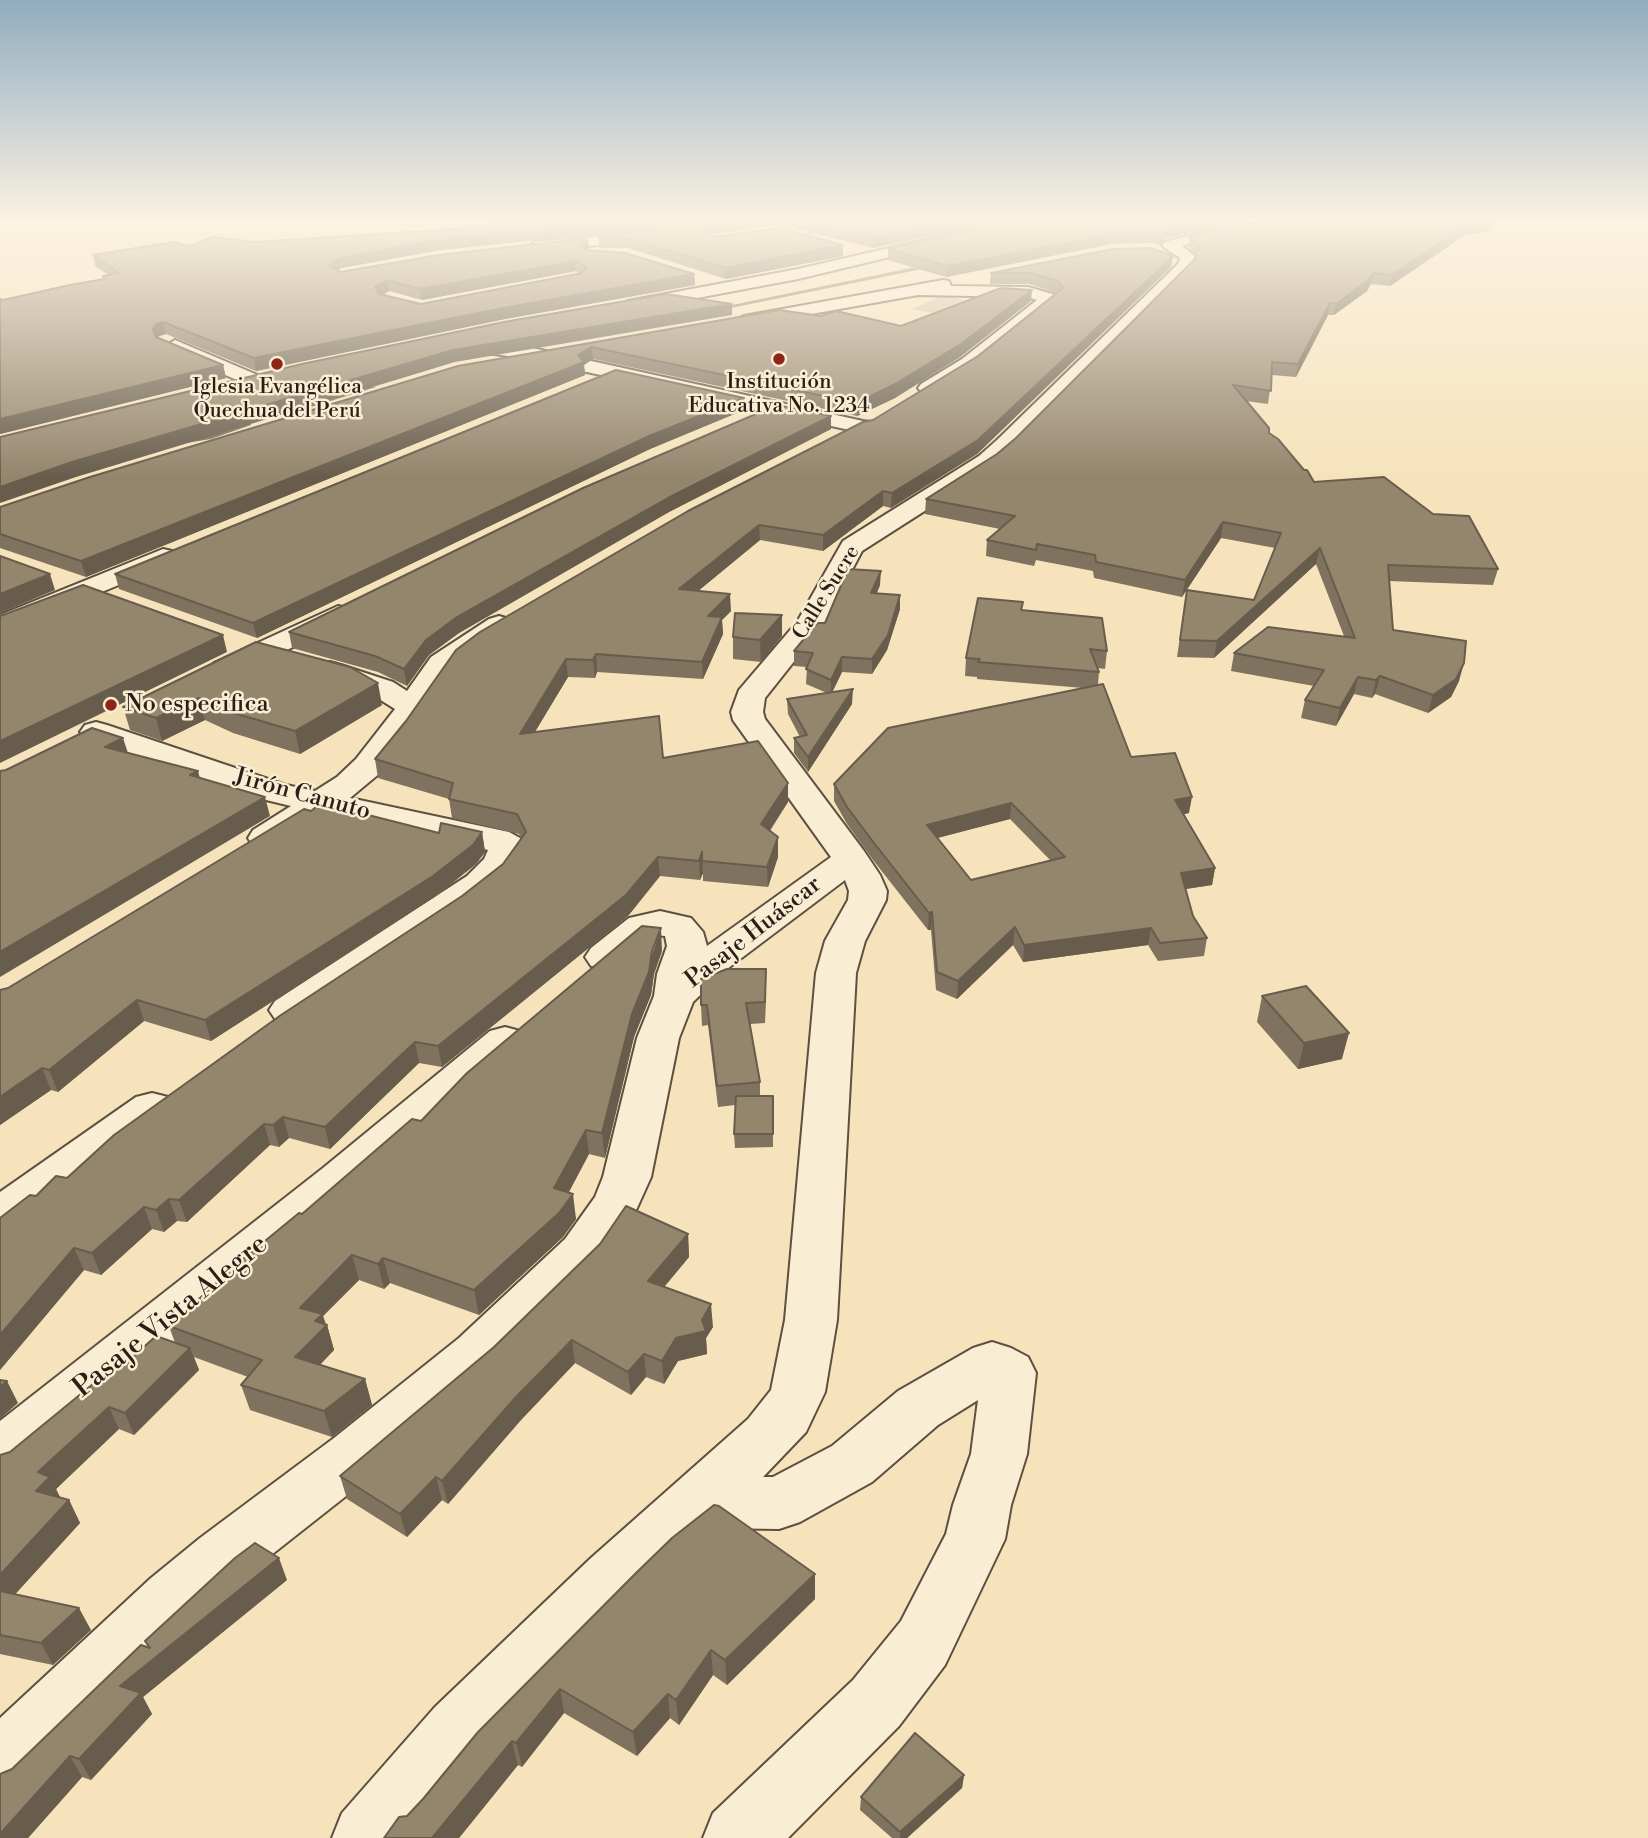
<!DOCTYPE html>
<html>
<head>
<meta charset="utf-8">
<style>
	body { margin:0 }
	canvas { display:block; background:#f6e3bc }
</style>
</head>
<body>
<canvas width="1648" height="1838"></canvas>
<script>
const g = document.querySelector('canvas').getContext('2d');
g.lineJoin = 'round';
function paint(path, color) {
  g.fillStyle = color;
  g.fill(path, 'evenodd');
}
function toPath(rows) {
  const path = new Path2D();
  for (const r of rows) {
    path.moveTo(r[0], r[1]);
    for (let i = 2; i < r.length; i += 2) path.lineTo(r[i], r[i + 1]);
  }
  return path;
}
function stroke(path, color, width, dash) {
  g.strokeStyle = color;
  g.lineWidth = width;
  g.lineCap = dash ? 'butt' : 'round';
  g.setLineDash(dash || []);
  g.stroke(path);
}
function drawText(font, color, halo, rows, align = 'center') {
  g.font = font + ' "Libre Bodoni",serif';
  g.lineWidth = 5;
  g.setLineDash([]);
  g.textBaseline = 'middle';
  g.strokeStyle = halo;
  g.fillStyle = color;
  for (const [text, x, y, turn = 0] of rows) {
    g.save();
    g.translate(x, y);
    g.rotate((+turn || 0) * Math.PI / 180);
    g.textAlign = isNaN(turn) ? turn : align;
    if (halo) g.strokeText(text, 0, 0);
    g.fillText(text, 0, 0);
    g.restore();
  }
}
paint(toPath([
	[942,296,1019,309,989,323,911,309]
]), '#d3c2a0');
paint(toPath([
	[935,263,937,266,716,311,713,309,935,263],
	[371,386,376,387,285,415,280,414,371,386],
	[249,422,251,423,251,425,211,439,186,443,183,441,208,436,249,422]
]), '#7a6c59');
const minor = toPath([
	[716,221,749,221,742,225,643,240,535,252,527,247,535,242,643,232,716,221],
	[827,221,855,221,848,225,784,237,777,233,784,229,827,221],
	[1006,221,1030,221,1028,224,798,279,628,311,619,306,628,301,798,269,1006,221],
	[1274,221,1310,221,1303,225,1214,237,1182,246,1196,257,1191,269,1013,450,995,466,862,551,823,625,765,698,763,712,765,719,864,851,880,875,887,891,886,900,865,941,856,973,837,1320,825,1392,806,1432,763,1477,773,1477,832,1446,898,1391,973,1348,992,1342,1011,1348,1028,1357,1036,1373,1027,1454,1011,1505,1005,1539,945,1665,899,1726,788,1838,703,1838,713,1813,853,1680,901,1621,946,1534,953,1505,971,1454,978,1400,938,1425,872,1482,800,1522,779,1529,708,1528,635,1598,483,1755,413,1838,332,1838,342,1813,435,1707,591,1558,748,1419,771,1390,785,1320,816,973,825,941,848,900,849,891,845,880,727,969,693,1002,679,1038,651,1177,633,1217,601,1265,497,1368,374,1474,242,1578,195,1620,24,1788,0,1798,0,1718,151,1578,200,1538,334,1438,459,1338,565,1239,595,1197,603,1177,637,1038,654,996,657,974,667,946,665,936,655,935,619,966,605,969,591,966,585,957,591,948,629,918,660,911,691,918,703,932,707,946,831,857,733,720,731,712,739,690,797,622,843,541,979,456,997,440,1178,264,1180,258,1165,248,1162,245,1165,242,1213,229,1274,221],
	[943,280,949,281,951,286,1028,287,1056,295,1059,299,976,367,928,394,921,392,918,388,921,384,962,359,1037,300,1027,297,918,295,744,326,735,321,744,316,943,280],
	[468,339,528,347,863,421,871,422,874,427,871,432,863,433,528,359,461,349,459,345,468,339],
	[175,340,260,376,263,380,260,384,253,386,246,384,168,350,166,346,175,340],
	[163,549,172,551,176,557,172,563,0,634,0,615,163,549],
	[338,606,348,608,352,614,348,620,236,675,225,678,214,675,210,669,214,663,338,606],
	[499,616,509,619,513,625,509,631,452,669,407,738,380,773,350,798,509,832,520,838,525,846,519,863,493,892,305,1019,290,1023,275,1019,269,1010,275,1001,467,876,484,859,488,850,327,814,279,846,266,849,253,846,248,838,253,830,291,806,266,800,85,739,80,732,85,725,96,722,107,725,286,785,315,791,337,777,356,759,395,709,371,694,319,677,315,671,319,665,330,662,341,665,393,682,407,691,431,657,489,619,499,616],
	[505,1027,520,1031,526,1041,520,1051,357,1192,20,1472,0,1479,0,1421,323,1168,490,1031,505,1027],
	[152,1093,168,1097,175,1108,168,1119,17,1230,0,1235,0,1192,136,1097,152,1093]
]);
stroke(minor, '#5c5041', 4);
paint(minor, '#f9edd3');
paint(toPath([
	[489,221,701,221,643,229,440,250,341,268,337,271,340,272,589,249,587,250,694,274,695,285,505,319,256,371,166,334,159,336,158,338,223,365,226,378,0,434,0,299,3,300,104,279,109,275,95,266,93,255,189,246,494,227],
	[576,271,579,274,421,304,383,295,389,291,422,300],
	[720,221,996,221,873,248,780,225,710,234,714,237,843,245,843,256,726,279,628,248,599,248,599,237],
	[1213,226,1164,239,1160,246,1152,243,1111,244,946,277,888,260,888,249],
	[1487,232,1465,235,1390,286,1371,284,1367,291,1334,315,1328,315,1296,377,1272,375,1268,404,1246,401,1269,433,1314,482,1498,569,1493,585,1389,581,1393,630,1459,681,1451,697,1428,713,1375,694,1372,698,1354,694,1336,726,1301,718,1305,700,1314,686,1231,671,1234,653,1344,636,1316,564,1214,658,1177,657,1187,590,1254,600,1275,548,1221,538,1182,597,1094,578,1093,571,1036,560,1034,566,986,556,987,540,1000,529,925,514,926,499,997,454,1016,438,1194,260,1196,255,1188,247,1189,237],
	[1173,256,1171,267,977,454,891,508,883,506,823,551,760,540,698,591,731,611,722,620,723,634,703,679,597,672,595,678,568,677,535,732,663,758,788,802,770,831,778,857,768,887,703,881,703,873,700,880,660,876,628,916,442,1067,419,1063,330,1149,289,1138,279,1147,270,1145,187,1222,177,1221,164,1232,152,1229,101,1275,84,1270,0,1370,0,1218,67,1178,462,896,503,864,521,838,519,834,452,818,449,799,378,778,375,759,873,420,978,356,1057,293,1029,284,990,284,991,273],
	[1031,301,960,357,895,398,857,416,593,359,584,365,585,375,86,577,0,548,0,507,458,366,779,310,901,326],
	[744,398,744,410,650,449,257,638,119,589,115,574],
	[831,416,831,429,669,512,459,633,429,655,407,686,378,672,292,648,289,632],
	[880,585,877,593,900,595,900,609,887,650,872,674,842,672,832,692,852,704,808,772,794,753,794,738,800,737,788,714,787,699,827,693,806,684,807,667,794,666,794,651,825,623],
	[1022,610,1107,651,1105,669,1098,668,1099,672,1098,685,1131,757,1189,813,1183,814,1215,868,1212,885,1186,889,1193,916,1207,938,1204,956,1158,961,1148,945,1023,962,1013,945,957,999,936,990,931,930,928,930,873,860,847,824,834,801,834,784,1083,688,977,679,977,677,965,676,966,658],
	[1010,819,1050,860,971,880,937,838],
	[782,636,761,662,733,659,733,637],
	[256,642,382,705,300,754,233,733,205,720,162,741,130,730,123,707],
	[311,811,439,833,482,832,485,852,476,864,436,896,211,1041,144,1021,58,1092,51,1090,0,1125,0,990,8,988],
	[662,951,654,974,651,995,634,1037,605,1158,589,1154,569,1192,576,1219,563,1237,479,1315,390,1283,384,1289,359,1280,323,1316,326,1324,327,1325,334,1350,320,1365,365,1379,372,1405,332,1437,250,1410,241,1385,248,1377,194,1357,199,1370,134,1435,119,1429,56,1489,60,1498,69,1500,80,1523,15,1594,91,1630,53,1665,0,1654,0,1455,10,1452,127,1362,175,1343,169,1326,302,1214,421,1121],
	[766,969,765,1023,750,1024,760,1082,760,1096,773,1096,773,1147,735,1148,734,1134,735,1105,718,1107,708,1025,702,1026,701,1005],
	[1262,996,1342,1059,1298,1069,1257,1022],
	[688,1234,689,1257,664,1287,713,1327,706,1338,707,1354,678,1361,664,1384,646,1377,631,1395,575,1363,521,1420,448,1504,442,1500,407,1537,347,1499,340,1476,494,1347,600,1244],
	[634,1575,815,1599,727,1685,713,1675,679,1725,670,1718,637,1756,564,1713,522,1767,518,1765,459,1838,384,1838,407,1816],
	[287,1580,143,1697,152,1714,91,1780,82,1777,28,1838,0,1838,12,1769,148,1647,145,1641],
	[964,1775,962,1788,907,1838,892,1838,860,1810,861,1797]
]), '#7f725e');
paint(toPath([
	[629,221,701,221,643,229,440,250,341,268,331,277,329,266,339,258,438,240],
	[738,221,780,221,780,225,710,234,704,230,709,224],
	[952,221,996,221,873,248,873,238],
	[1198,221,1257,221,1213,226,1164,239,1160,246,1161,236,1166,229],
	[1491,221,1497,221,1487,232,1465,235,1390,286,1392,275,1467,224],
	[1113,234,1111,244,946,277,947,266],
	[588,238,589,249,581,255,580,244],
	[843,245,843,256,726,279,726,268],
	[1173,256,1171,267,977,454,891,508,892,493],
	[575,261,576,271,422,300,420,289],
	[1373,273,1371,284,1367,291,1334,315,1336,304],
	[694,274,695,285,505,319,256,371,254,358,503,308],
	[387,280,389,291,376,298,375,287],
	[1032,290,1031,301,960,357,895,398,857,416,857,403],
	[1330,303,1328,315,1296,377,1298,364],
	[732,304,732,315,455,362,76,477,0,503,0,487,72,462,453,350],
	[163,322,166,334,159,336,156,342,153,330,156,324],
	[591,347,593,359,584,365,585,375,86,577,81,561,578,355],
	[223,365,226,378,0,434,0,419],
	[744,398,744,410,650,449,257,638,253,623,649,436],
	[831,416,831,429,669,512,459,633,429,655,407,686,404,669,426,640,457,617,668,498],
	[883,491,883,506,823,551,823,535],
	[1223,522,1221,538,1182,597,1185,580],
	[759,525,760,540,680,606,679,589],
	[1320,548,1316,564,1214,658,1217,641],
	[881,571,880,585,870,607,871,593],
	[50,574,55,590,0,613,0,594],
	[730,594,731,611,722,620,723,634,703,679,702,662,708,616],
	[900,595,900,609,887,650,872,674,872,659],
	[782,615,782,636,761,662,760,640],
	[223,635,227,652,0,763,0,741],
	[596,654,597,672,595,678,593,660],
	[842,657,842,672,831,695,831,680],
	[566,659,568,677,522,753,520,734],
	[1464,663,1459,681,1451,697,1428,713,1433,695],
	[1380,676,1375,694,1372,698,1376,680],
	[1358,677,1354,694,1336,726,1340,708],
	[378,683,382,705,300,754,295,731],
	[853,689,852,704,808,772,808,757],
	[199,698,205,720,162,741,156,718],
	[123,738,129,756,105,747],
	[198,771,203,790,190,775],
	[788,783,788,802,761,843,761,824],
	[265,797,270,816,0,977,0,952],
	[1192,797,1189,813,1172,817,1175,800],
	[1011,803,1010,819,926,841,927,825],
	[482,832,485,852,476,864,436,896,211,1041,205,1020],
	[778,837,778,857,768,887,767,867],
	[702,852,703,873,700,880,699,861],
	[658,857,660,876,628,916,442,1067,438,1046],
	[1215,868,1212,885,1178,890,1181,873],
	[932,912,931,930,928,930,929,913],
	[1015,927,1013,945,957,999,958,981],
	[661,928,662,951,654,974,651,995,634,1037,605,1158,602,1133,632,1014],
	[1151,928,1148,945,1023,962,1024,945],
	[766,969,766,989,765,1023,765,1002],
	[137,1000,144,1021,58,1092,49,1070],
	[1349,1033,1342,1059,1298,1069,1304,1043],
	[415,1042,419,1063,330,1149,325,1127],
	[42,1068,51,1090,0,1125,0,1097],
	[283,1117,289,1138,279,1147,273,1125],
	[264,1124,270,1145,187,1222,179,1200],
	[586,1130,589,1154,558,1212,554,1188],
	[573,1194,576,1219,563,1237,479,1315,474,1290],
	[169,1199,177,1221,164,1232,156,1210],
	[144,1207,152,1229,101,1275,92,1253],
	[688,1234,689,1257,650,1304,648,1281],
	[74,1248,84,1270,0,1370,0,1335],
	[352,1255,359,1280,323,1316,326,1326,327,1325,334,1350,303,1382,295,1357,300,1308],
	[383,1258,390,1283,384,1289,378,1264],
	[711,1304,713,1327,706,1338,707,1354,678,1361,664,1384,662,1361,676,1338,702,1320],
	[572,1340,575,1363,521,1420,448,1504,442,1481,516,1397],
	[190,1348,199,1370,134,1435,125,1413],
	[644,1354,646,1377,631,1395,628,1372],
	[365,1379,372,1405,332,1437,324,1411],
	[7,1381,18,1403,0,1419,0,1387],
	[109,1407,119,1429,56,1489,61,1499,36,1491,38,1472],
	[436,1477,442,1500,407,1537,400,1514],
	[69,1500,80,1523,0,1611,0,1575],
	[279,1558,287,1580,143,1697,152,1714,91,1780,79,1759,120,1686],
	[815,1574,815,1599,727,1685,725,1660],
	[79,1608,91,1630,53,1665,41,1643],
	[711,1650,713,1675,679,1725,676,1700],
	[560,1689,564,1713,522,1767,516,1743],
	[668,1694,670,1718,637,1756,633,1732],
	[512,1741,518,1765,459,1838,432,1838],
	[70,1756,82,1777,28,1838,0,1838,0,1834],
	[964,1775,962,1788,907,1838,900,1838,900,1832]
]), '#685d4c');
const building = toPath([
	[496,221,629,221,438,240,339,258,329,266,340,272,439,255,588,238,580,244,586,250,625,253,694,274,503,308,254,358,163,322,156,324,153,330,156,337,223,365,0,419,0,299,3,300,70,285,104,279,103,276,119,273,93,255,174,242,189,246,213,237,255,242,501,226,496,221],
	[575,261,586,267,582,273,421,304,379,294,375,287,387,280,420,289,575,261],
	[720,221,738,221,709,224,704,230,714,237,779,228,843,245,726,268,627,238,599,237,720,221],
	[801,221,952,221,873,238,801,221],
	[1011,221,1198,221,1166,229,1161,236,1153,233,1113,234,947,266,888,249,1011,221],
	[1282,221,1491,221,1490,222,1467,224,1392,275,1373,273,1369,279,1336,304,1330,303,1298,364,1272,362,1271,391,1233,385,1269,428,1269,433,1278,439,1304,470,1307,470,1314,482,1384,477,1433,514,1469,516,1498,569,1388,565,1393,630,1466,641,1464,663,1456,679,1433,695,1380,676,1376,680,1358,677,1340,708,1305,700,1324,670,1234,653,1268,627,1355,638,1320,548,1217,641,1180,640,1187,590,1254,600,1281,533,1223,522,1185,580,1096,562,1095,555,1037,544,1036,550,987,540,1015,516,926,499,997,454,1016,438,1194,260,1200,246,1189,237,1216,229,1282,221],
	[1151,248,1173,256,978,440,892,493,883,491,823,535,759,525,679,589,730,594,708,616,722,617,702,662,596,654,593,660,566,659,520,734,659,716,663,758,758,741,788,783,761,824,778,837,767,867,702,861,702,852,699,861,658,857,626,895,438,1046,415,1042,325,1127,283,1117,273,1125,264,1124,179,1200,169,1199,156,1210,144,1207,92,1253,74,1248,0,1335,0,1218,30,1195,36,1196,56,1176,67,1178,114,1135,281,1015,462,896,503,864,526,832,517,814,449,799,453,783,375,759,406,721,456,650,480,632,688,511,863,422,873,420,978,356,1063,288,1058,281,1030,273,991,273,1113,249,1151,248],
	[1001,288,1032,290,961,344,895,384,857,403,591,347,578,355,584,362,81,561,0,534,0,507,90,477,458,366,779,310,821,316,836,311,901,326,1001,288],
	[666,294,732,304,453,350,72,462,0,487,0,437,302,364,504,322,666,294],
	[616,370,744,398,649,436,253,623,115,574,616,370],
	[777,405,831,416,668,498,457,617,426,640,404,669,375,656,289,632,583,488,777,405],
	[0,556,50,574,0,594,0,556],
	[848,569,881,571,871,593,900,595,888,635,872,659,842,657,831,680,806,669,813,653,794,651,817,623,825,623,848,569],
	[83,585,223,635,0,741,0,616,83,585],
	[978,598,1023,602,1021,610,1102,618,1107,651,1090,649,1099,672,978,662,980,659,966,658,978,598],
	[735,613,782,615,760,640,733,637,735,613],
	[256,642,350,667,378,683,295,731,227,711,199,698,156,718,123,707,256,642],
	[1103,684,1131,757,1175,753,1192,797,1175,800,1215,868,1181,873,1193,916,1207,938,1160,943,1151,928,1024,945,1015,927,958,981,937,972,932,912,929,913,874,843,847,807,834,784,888,728,1103,684],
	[1011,803,1065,857,971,880,927,825,1011,803],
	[853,689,808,757,794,738,807,735,787,699,853,689],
	[92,728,123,738,105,747,198,771,190,775,265,797,0,952,0,771,6,770,92,728],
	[321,803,439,833,441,823,482,832,473,845,433,876,205,1020,137,1000,49,1070,42,1068,0,1097,0,990,8,988,304,809,311,811,321,803],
	[642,926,661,928,652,951,649,972,632,1014,602,1133,586,1130,554,1188,573,1194,559,1213,474,1290,383,1258,378,1264,352,1255,300,1308,323,1314,315,1321,327,1325,295,1357,365,1379,324,1411,241,1385,262,1360,169,1326,243,1259,299,1213,302,1214,412,1119,421,1121,467,1073,642,926],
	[727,969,766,969,765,1002,746,1003,760,1082,717,1086,707,1005,701,1005,701,979,727,969],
	[1306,986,1349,1033,1304,1043,1262,996,1306,986],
	[736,1096,773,1096,773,1134,734,1134,736,1096],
	[626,1206,688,1234,648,1281,711,1304,702,1320,706,1331,676,1338,662,1361,644,1354,628,1372,572,1340,516,1397,442,1481,436,1477,400,1514,340,1476,494,1347,600,1244,626,1206],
	[156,1336,190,1348,125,1413,109,1407,38,1472,50,1477,36,1491,69,1500,0,1575,0,1455,10,1452,121,1361,127,1362,156,1336],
	[0,1380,7,1381,0,1387,0,1380],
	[714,1505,719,1506,815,1574,725,1660,711,1650,676,1700,668,1694,633,1732,560,1689,516,1743,512,1741,432,1838,384,1838,399,1817,407,1816,423,1799,478,1732,634,1575,672,1538,714,1505],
	[255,1543,279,1558,120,1686,141,1693,79,1759,70,1756,0,1834,0,1774,12,1769,141,1645,150,1648,145,1641,235,1558,255,1543],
	[0,1591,79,1608,41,1643,0,1635,0,1591],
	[915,1733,964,1775,900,1832,861,1797,915,1733]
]);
paint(building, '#94856d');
stroke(building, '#685d4c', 2);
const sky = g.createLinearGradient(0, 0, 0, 478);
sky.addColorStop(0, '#91acc0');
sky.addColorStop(0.46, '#fbf2e1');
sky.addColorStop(1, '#fbf2e100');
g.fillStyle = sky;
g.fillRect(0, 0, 1648, 478);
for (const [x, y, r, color] of [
	[779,359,7,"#8f2418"],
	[277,364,7,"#8f2418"],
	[111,705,7,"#8f2418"]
]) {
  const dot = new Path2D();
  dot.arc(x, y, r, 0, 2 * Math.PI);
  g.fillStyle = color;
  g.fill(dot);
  stroke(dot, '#f9edd3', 2.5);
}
drawText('21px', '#291f18', '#f9edd3', [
	["Institución",779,383],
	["Educativa No. 1234",779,407],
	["Iglesia Evangélica",277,388],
	["Quechua del Perú",277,412]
]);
drawText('21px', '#291f18', '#f9edd3', [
	["Calle Sucre",827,593,-58]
]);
drawText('24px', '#291f18', '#f9edd3', [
	["No especifica",125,705]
], 'left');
drawText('24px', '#291f18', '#f9edd3', [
	["Jirón Canuto",302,795,15],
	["Pasaje Huáscar",754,933,-38]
]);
drawText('28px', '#291f18', '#f9edd3', [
	["Pasaje Vista Alegre",171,1317,-39]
]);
</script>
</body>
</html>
